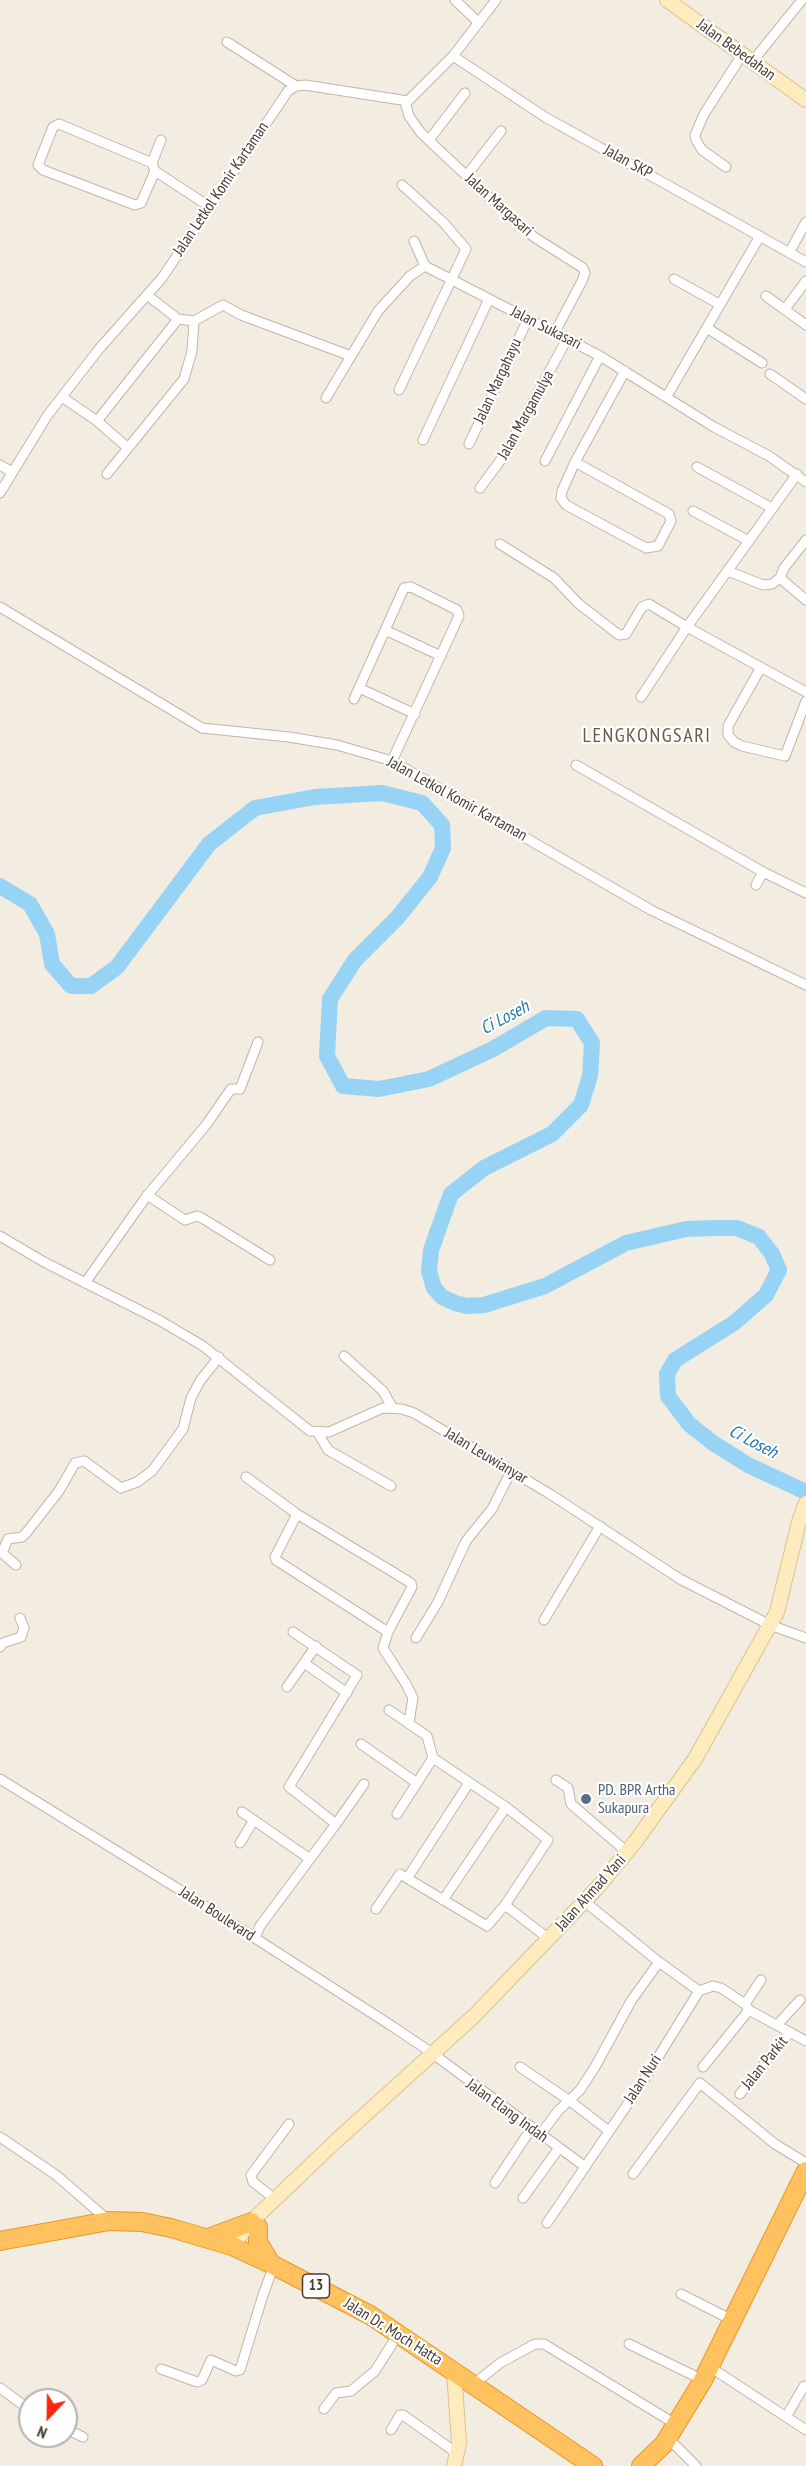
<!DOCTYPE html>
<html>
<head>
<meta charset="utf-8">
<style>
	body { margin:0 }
	#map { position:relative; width:806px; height:2466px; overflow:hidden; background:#f2ece1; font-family:"PT Sans Narrow",sans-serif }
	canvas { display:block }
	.north { position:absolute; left:18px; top:2388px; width:60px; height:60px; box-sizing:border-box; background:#fff; border:2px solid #b4b1ad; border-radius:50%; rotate:202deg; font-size:16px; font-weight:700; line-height:24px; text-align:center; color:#443c32 }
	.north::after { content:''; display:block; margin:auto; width:21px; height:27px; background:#ff250b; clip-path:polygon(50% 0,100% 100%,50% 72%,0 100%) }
</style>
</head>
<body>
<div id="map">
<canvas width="806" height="2466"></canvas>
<div class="north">N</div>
</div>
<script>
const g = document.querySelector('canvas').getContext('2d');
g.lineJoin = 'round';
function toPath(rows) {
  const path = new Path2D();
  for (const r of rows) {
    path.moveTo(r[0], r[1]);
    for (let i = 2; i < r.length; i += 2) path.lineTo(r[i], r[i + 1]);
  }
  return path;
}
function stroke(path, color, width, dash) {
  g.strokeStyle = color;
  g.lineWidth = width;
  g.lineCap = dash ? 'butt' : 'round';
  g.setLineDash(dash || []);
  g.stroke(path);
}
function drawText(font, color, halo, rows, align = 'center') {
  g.font = font + ' "PT Sans Narrow",sans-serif';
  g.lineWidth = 4.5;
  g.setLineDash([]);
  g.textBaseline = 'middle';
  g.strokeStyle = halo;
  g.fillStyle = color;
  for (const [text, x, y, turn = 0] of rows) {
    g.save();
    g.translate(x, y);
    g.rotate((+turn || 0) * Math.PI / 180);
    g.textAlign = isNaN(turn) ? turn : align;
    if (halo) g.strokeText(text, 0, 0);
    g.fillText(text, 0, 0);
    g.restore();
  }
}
stroke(toPath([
	[0,886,30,904,47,934,52,964,71,986,91,986,117,967,209,844,255,808,315,797,382,793,422,803,442,825,443,848,430,877,398,917,355,960,330,999,327,1056,343,1086,379,1089,429,1079,493,1049,546,1018,577,1019,592,1043,590,1076,581,1105,552,1134,484,1168,451,1194,431,1250,429,1271,434,1288,442,1297,455,1303,467,1306,484,1305,545,1286,626,1243,686,1229,715,1228,737,1228,759,1237,772,1254,779,1270,766,1295,734,1323,675,1360,667,1374,668,1396,689,1424,713,1443,748,1465,806,1492]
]), '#97d3f5', 16);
const street = toPath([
	[455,0,479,23],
	[227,42,296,86],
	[453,56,545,117,806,262],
	[752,62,802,0],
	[405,102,409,116,421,133,506,213,534,237,583,268,585,273,582,281,555,332],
	[161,140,152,163,155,171,210,207],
	[429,140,465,93],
	[152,163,59,124,53,127,38,165,43,170,135,205,141,203,155,171],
	[726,167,702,150,696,140,695,135,704,114,742,55],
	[467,175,501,131],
	[414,241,425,266],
	[789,253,806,222],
	[674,279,719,304],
	[147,295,178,319,194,321,223,305,241,315,351,356],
	[766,296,806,325],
	[785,309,806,281],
	[707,328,762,363],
	[770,374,806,399],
	[399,390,466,249,444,223,402,185],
	[667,396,760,236],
	[62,397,97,421,128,448],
	[326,398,378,311,410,276,425,266,600,356,714,427,769,456,806,482],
	[97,421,178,319],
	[423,440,489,299],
	[469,444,528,319],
	[545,461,600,356],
	[575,462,669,514,671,521,658,546,646,548,566,505,561,498,562,491,575,462,625,371],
	[0,465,12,472],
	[697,467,772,508],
	[107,474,184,379,192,351,194,321],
	[480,488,503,457,567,339],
	[0,493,47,416,99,349,162,278,288,91,296,86,305,85,408,101,453,56,496,0],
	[693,511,749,541],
	[500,544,554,578,579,604,619,635,626,634,642,607,649,604,687,627,806,692],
	[728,571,763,585,772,584,780,578,806,600],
	[780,578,784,568,806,540],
	[0,607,202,728,289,737,337,745,392,761,651,910,806,985],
	[385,630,441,656],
	[760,669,728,726,728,735,734,742,742,746,785,756,806,701],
	[359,688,415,714],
	[641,697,687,627,797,474],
	[354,699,404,588,411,587,457,610,459,616,392,761],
	[576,765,763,872,806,893],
	[756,885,763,872],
	[147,1195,185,1220,197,1216,202,1218,270,1260],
	[0,1236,44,1262,159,1320,203,1346,310,1431,329,1432,383,1408,402,1409,414,1413,550,1494,680,1579,770,1625,806,1638],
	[85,1283,146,1197,206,1125,231,1089,240,1089,258,1042],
	[344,1356,383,1391,392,1407],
	[318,1433,328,1450,391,1486],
	[246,1477,297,1514,411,1583,412,1587,388,1632,383,1648,406,1684,413,1698,409,1722],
	[297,1514,275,1557,276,1560,388,1632],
	[16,1565,2,1553,8,1539,22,1537,26,1533,59,1491,75,1463,84,1461,121,1488,137,1482,152,1471,183,1429,191,1398,200,1381,219,1357],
	[544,1620,600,1526],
	[416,1638,438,1602,466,1541,492,1509,511,1471],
	[0,1647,3,1643,21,1637,24,1628,20,1618],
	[304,1663,347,1693],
	[287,1687,316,1646],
	[389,1710,427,1736,433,1758],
	[361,1744,417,1783],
	[0,1779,180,1890,392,2026,432,2053,584,2166],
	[556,1780,568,1788,571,1804,627,1852],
	[242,1812,310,1859],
	[336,1824,364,1784],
	[240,1843,254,1820],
	[408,1877,469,1783],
	[443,1900,506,1807],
	[584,1901,659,1962,699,1991],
	[505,1905,549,1939],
	[376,1909,400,1874,487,1926,505,1905,548,1840,506,1807,433,1758,397,1814],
	[255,1938,260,1926,336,1824,289,1787,357,1675,293,1632],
	[699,1991,713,1986,721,1988,745,2004,749,2010,806,2041],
	[745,2004,761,1980],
	[777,2025,800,2000],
	[520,2067,570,2101,609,2131],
	[703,2067,749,2010],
	[740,2094,790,2032],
	[540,2135,558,2111,580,2090,595,2067,631,2001,659,1962],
	[0,2137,56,2175,109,2221],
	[633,2174,700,2083,775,2144,806,2163],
	[495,2183,531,2129],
	[523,2198,559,2148],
	[275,2199,253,2182,251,2175,289,2124],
	[547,2223,644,2080,699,1991],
	[681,2294,732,2320],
	[629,2344,703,2380],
	[710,2367,806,2430],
	[161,2369,197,2382,202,2380,211,2360,236,2371,240,2370,263,2295,274,2265],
	[474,2384,500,2363,535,2344,544,2344,677,2425],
	[0,2388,30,2410],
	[324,2409,336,2393,351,2391,375,2371,399,2333],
	[786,2417,804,2386],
	[66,2429,83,2437],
	[391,2430,400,2415,403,2415,458,2454],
	[668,2438,696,2466]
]);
const secondary = toPath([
	[667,0,806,100],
	[232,2246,251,2222,336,2141,474,2016,598,1887,635,1842,695,1759,777,1612,799,1522,806,1503],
	[454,2371,459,2443,454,2466]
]);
const highway = toPath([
	[258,2227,258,2242,271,2264],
	[208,2238,251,2222],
	[0,2241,109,2221,142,2222,171,2228,232,2246,271,2264,370,2315,593,2466],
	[641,2466,664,2444,703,2380,806,2171]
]);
stroke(street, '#c1b6a6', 11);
stroke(secondary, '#d9c28f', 16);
stroke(highway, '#e89725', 20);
stroke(street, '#fff', 9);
stroke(secondary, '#ffecbe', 14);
stroke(highway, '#ffc25f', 18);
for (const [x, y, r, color] of [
	[586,1799,6,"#5c6f8a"]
]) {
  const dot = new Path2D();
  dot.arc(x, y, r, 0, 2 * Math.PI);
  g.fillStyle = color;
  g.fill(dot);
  stroke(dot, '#fff', 2);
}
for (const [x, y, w] of [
	[316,2286,27]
]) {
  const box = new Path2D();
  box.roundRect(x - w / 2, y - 12, w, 24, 4.5);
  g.fillStyle = '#fff';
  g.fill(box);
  stroke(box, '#443c32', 1.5);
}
drawText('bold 15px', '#443c32', null, [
	["13",316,2286]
]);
drawText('16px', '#443c32', '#fff', [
	["Jalan Bebedahan",736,50,36],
	["Jalan SKP",628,162,29],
	["Jalan Letkol Komir Kartaman",221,189,-56],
	["Jalan Margasari",499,205,42],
	["Jalan Sukasari",546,328,27],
	["Jalan Margahayu",498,381,-65],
	["Jalan Margamulya",526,415,-61],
	["Jalan Letkol Komir Kartaman",457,799,29],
	["Jalan Leuwianyar",486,1456,31],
	["Jalan Ahmad Yani",591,1893,-48],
	["Jalan Boulevard",217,1914,33],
	["Jalan Parkit",765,2063,-51],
	["Jalan Nuri",643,2079,-57],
	["Jalan Elang Indah",507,2111,36],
	["Jalan Dr. Moch Hatta",393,2332,32]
]);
drawText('16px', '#4e5e75', '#fff', [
	["PD. BPR Artha",598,1790],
	["Sukapura",598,1808]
], 'left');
drawText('italic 18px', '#237aae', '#fff', [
	["Ci Loseh",505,1018,-28],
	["Ci Loseh",753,1442,28]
]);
g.letterSpacing = '1.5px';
drawText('20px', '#675948', '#fff', [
	["LENGKONGSARI",647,736]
]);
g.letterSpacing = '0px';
</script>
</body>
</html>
